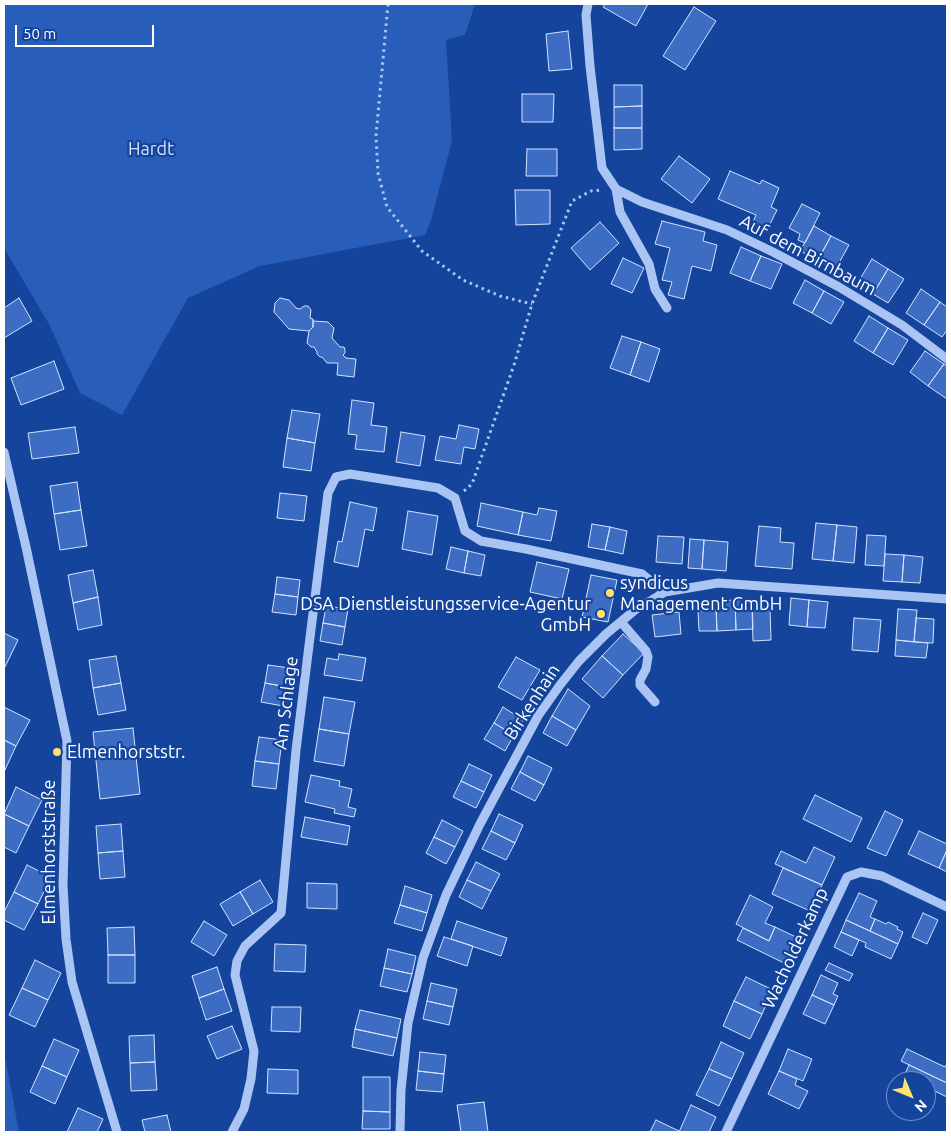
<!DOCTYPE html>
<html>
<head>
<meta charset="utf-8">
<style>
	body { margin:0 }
	#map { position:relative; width:951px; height:1136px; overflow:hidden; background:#14449c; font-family:Ubuntu,sans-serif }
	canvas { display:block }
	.frame { position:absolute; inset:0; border:5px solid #fff; pointer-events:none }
	.north { position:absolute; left:886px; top:1071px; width:50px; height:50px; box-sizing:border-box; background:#14449c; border:1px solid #728fc4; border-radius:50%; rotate:135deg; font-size:14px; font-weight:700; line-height:20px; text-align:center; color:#fff }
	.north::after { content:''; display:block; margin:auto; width:18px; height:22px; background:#ffe26d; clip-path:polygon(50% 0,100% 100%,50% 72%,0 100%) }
	.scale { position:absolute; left:15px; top:25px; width:139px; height:22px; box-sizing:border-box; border:2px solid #fff; border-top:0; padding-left:6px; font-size:15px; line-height:18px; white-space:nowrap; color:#fff; -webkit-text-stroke:4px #14449c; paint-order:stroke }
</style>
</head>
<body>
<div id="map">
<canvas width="951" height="1136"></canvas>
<div class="frame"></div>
<div class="north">N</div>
<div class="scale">50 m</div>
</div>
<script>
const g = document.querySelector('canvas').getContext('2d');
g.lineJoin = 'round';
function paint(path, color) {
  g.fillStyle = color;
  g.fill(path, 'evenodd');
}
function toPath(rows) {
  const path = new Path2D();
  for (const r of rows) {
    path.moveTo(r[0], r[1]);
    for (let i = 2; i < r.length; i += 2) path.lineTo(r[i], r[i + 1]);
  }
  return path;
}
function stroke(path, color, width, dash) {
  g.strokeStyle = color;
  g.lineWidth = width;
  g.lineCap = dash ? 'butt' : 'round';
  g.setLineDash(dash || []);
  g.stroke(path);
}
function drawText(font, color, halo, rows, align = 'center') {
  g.font = font + ' Ubuntu,sans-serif';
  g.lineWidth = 4.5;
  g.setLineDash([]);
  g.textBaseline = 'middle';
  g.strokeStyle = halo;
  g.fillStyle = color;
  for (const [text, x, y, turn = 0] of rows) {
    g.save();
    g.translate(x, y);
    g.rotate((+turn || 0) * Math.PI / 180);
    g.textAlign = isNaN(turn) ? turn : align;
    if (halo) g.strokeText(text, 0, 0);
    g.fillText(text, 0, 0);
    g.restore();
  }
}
paint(toPath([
	[4,4,475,4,465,35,446,40,452,141,431,220,425,235,260,266,188,298,122,415,80,393,49,324,4,248],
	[4,1051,19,1132,4,1132]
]), '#285dba');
const building = toPath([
	[605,4,648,4,636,26,603,7,605,4],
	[694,7,716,21,685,70,663,56,694,7],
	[568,31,572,69,549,71,546,34,568,31],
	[614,85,642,85,642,106,614,107,614,85],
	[522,94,554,94,553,122,522,122,522,94],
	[642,106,642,128,614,128,614,107,642,106],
	[614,128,642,128,642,149,614,150,614,128],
	[527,149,557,149,557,176,526,176,527,149],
	[679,156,710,179,692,203,661,179,679,156],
	[730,171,760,184,762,180,779,188,771,207,777,210,767,230,752,224,756,215,718,199,730,171],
	[515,190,550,190,550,224,516,225,515,190],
	[802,204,820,213,805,243,798,240,800,234,789,228,802,204],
	[662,221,705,232,703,241,717,245,711,271,692,266,684,299,668,295,672,282,662,280,670,248,655,244,662,221],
	[600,222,619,243,590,270,571,248,600,222],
	[814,226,831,236,818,260,800,251,814,226],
	[831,236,849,245,835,270,818,260,831,236],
	[741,247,761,256,750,281,730,273,741,247],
	[761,256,782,264,771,289,750,281,761,256],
	[623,258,644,268,632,293,611,284,623,258],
	[872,259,888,269,873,294,857,284,872,259],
	[888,269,904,279,888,303,873,294,888,269],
	[805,280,824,291,812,313,793,303,805,280],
	[921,289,940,302,924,325,906,313,921,289],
	[824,291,844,302,831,324,812,313,824,291],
	[19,298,32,321,4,338,4,308,19,298],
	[280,298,289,300,296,308,300,309,304,306,308,306,311,310,310,318,313,319,313,327,309,331,289,329,274,312,275,303,280,298],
	[940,302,947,307,947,330,942,337,924,325,940,302],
	[869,316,888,328,873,353,854,341,869,316],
	[313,321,328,322,334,328,332,338,340,347,344,347,345,350,345,353,343,355,346,358,356,359,354,377,337,375,338,363,327,363,322,357,320,357,317,354,317,352,314,347,311,347,307,343,309,331,313,327,313,321],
	[888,328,908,340,893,365,873,353,888,328],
	[622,336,641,342,630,375,610,368,622,336],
	[641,342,660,349,649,382,630,375,641,342],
	[925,351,944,364,928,386,910,372,925,351],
	[54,361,64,389,21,405,11,378,54,361],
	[944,364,947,366,947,399,928,386,944,364],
	[352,400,374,403,371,425,387,427,384,452,355,449,357,435,348,434,352,400],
	[292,410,320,414,315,443,287,438,292,410],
	[459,425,479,429,475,449,464,447,461,464,435,460,440,436,456,439,459,425],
	[75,427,79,453,32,459,28,433,75,427],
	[401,432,425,436,420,466,396,462,401,432],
	[287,438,315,443,311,471,283,467,287,438],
	[77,482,81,510,54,514,50,486,77,482],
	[280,493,307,496,304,521,277,518,280,493],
	[350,502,377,508,373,531,365,529,358,567,334,562,338,541,342,542,350,502],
	[481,503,523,512,518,535,477,526,481,503],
	[539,508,557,511,551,541,518,535,523,512,537,515,539,508],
	[81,510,87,546,60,550,54,514,81,510],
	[408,511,438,516,432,555,402,549,408,511],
	[816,523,837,525,833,561,812,559,816,523],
	[592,524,610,527,605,550,588,547,592,524],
	[837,525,857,527,854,563,833,561,837,525],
	[759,526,781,528,780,542,794,543,792,569,755,566,759,526],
	[610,527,627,531,623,554,605,550,610,527],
	[867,535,886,536,884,566,865,565,867,535],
	[658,536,684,537,682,564,656,562,658,536],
	[690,539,704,540,702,569,688,568,690,539],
	[704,540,728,542,726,571,702,569,704,540],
	[451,547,468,551,464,573,446,569,451,547],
	[468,551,485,555,481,576,464,573,468,551],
	[885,554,904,555,902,582,883,581,885,554],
	[904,555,923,557,920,583,902,582,904,555],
	[537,562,569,569,562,599,530,592,537,562],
	[93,570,98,597,73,603,68,575,93,570],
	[591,575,617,580,608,622,582,617,591,575],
	[277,577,300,580,298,597,275,594,277,577],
	[275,594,298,597,296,615,272,612,275,594],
	[98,597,102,625,78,630,73,603,98,597],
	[791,598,809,600,807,627,789,625,791,598],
	[752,599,753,629,736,630,735,600,752,599],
	[735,600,736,630,717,631,716,601,735,600],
	[809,600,828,602,825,628,807,627,809,600],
	[326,606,348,609,345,627,323,623,326,606],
	[770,607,771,640,753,641,752,608,770,607],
	[898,609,917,610,914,642,896,640,898,609],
	[716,610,717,631,699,631,698,611,716,610],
	[679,612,681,634,655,637,652,615,679,612],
	[854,618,881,620,878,652,852,650,854,618],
	[916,618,934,619,933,643,914,642,916,618],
	[323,623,345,627,342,645,320,641,323,623],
	[4,633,18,640,5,667,4,667,4,633],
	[623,634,644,653,623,675,602,656,623,634],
	[896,640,928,643,926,658,895,656,896,640],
	[339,654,366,658,362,681,324,675,327,658,338,660,339,654],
	[116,656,121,683,93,688,89,660,116,656],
	[602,656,623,675,603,698,582,679,602,656],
	[516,657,540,670,522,700,498,687,516,657],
	[268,665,290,668,287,687,265,683,268,665],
	[121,683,126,710,98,715,93,688,121,683],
	[265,683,287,687,283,706,261,702,265,683],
	[568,689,590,706,576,730,552,716,568,689],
	[324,697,355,702,349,734,319,729,324,697],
	[4,707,30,720,16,746,4,740,4,707],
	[503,707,523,720,514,735,494,723,503,707],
	[552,716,576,730,567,746,543,733,552,716],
	[494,723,514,735,505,751,484,739,494,723],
	[133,728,140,794,100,799,93,732,133,728],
	[319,729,349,734,344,766,314,761,319,729],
	[259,737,282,740,279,764,255,761,259,737],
	[4,740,16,746,4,772,4,740],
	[528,756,552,768,544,785,520,772,528,756],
	[255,761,279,764,276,789,252,786,255,761],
	[469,764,492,775,484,792,461,781,469,764],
	[520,772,544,785,535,801,511,789,520,772],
	[311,775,340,781,339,786,352,789,348,807,356,809,354,817,334,813,335,809,305,802,311,775],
	[461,781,484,792,476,808,453,797,461,781],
	[16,787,42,800,29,826,4,814,16,787],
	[815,795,862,818,851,842,803,819,815,795],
	[885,811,903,820,886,856,867,848,885,811],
	[4,814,29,826,16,853,4,847,4,814],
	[499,814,523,825,515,843,491,831,499,814],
	[305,817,350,826,347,845,301,837,305,817],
	[442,820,463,831,455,847,434,837,442,820],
	[121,824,123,851,98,853,96,826,121,824],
	[491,831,515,843,506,860,482,849,491,831],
	[919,831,947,844,947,850,939,868,908,854,919,831],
	[434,837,455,847,446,864,426,853,434,837],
	[814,847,835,857,822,885,775,864,781,851,806,863,814,847],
	[947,850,947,872,939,868,947,850],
	[123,851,125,877,100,879,98,853,123,851],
	[476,862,500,874,491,891,467,880,476,862],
	[27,865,51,877,38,904,14,892,27,865],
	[783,868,822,885,810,911,772,894,783,868],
	[260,880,273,902,253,914,240,892,260,880],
	[467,880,491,891,482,909,459,897,467,880],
	[307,883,337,884,337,909,307,908,307,883],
	[405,886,432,895,427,913,400,905,405,886],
	[14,892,38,904,24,930,4,920,4,912,14,892],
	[240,892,253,914,233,926,220,904,240,892],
	[859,893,877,901,870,917,875,919,870,931,846,920,859,893],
	[750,895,773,907,765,923,775,927,769,941,736,924,750,895],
	[400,905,427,913,422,931,394,923,400,905],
	[923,913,938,920,927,944,912,937,923,913],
	[875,919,886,924,888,922,898,927,897,929,903,932,898,944,870,931,875,919],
	[846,920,898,944,891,959,865,947,866,943,841,932,846,920],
	[204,921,227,935,214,956,191,942,204,921],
	[457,921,507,938,501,956,451,939,457,921],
	[134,927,135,955,108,955,107,928,134,927],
	[775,927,798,938,786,964,737,940,743,928,769,941,775,927],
	[841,932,859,940,852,956,834,947,841,932],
	[444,937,473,946,467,966,437,956,444,937],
	[275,944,306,945,305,972,274,971,275,944],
	[388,949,416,956,412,974,384,968,388,949],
	[108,955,135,955,135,983,108,983,108,955],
	[35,960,61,973,48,1000,22,988,35,960],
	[829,963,853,974,849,981,825,970,829,963],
	[217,967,224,989,199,998,192,976,217,967],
	[384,968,412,974,407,992,380,986,384,968],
	[821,975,838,983,833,994,838,996,834,1005,812,995,821,975],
	[746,977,773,990,762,1014,734,1001,746,977],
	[431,983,457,989,453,1007,427,1001,431,983],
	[22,988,48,1000,35,1027,9,1015,22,988],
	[224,989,232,1011,206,1020,199,998,224,989],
	[812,995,834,1005,825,1024,803,1014,812,995],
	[427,1001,453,1007,449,1025,423,1019,427,1001],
	[734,1001,762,1014,750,1039,723,1026,734,1001],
	[272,1007,301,1007,300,1032,271,1031,272,1007],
	[360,1010,401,1019,397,1038,355,1029,360,1010],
	[232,1026,242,1049,217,1059,207,1036,232,1026],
	[355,1029,397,1038,393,1056,352,1047,355,1029],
	[154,1035,155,1062,130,1063,129,1036,154,1035],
	[54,1039,79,1050,67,1077,42,1066,54,1039],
	[721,1042,744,1053,732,1079,709,1069,721,1042],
	[788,1049,812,1059,803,1081,779,1071,788,1049],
	[907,1049,945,1067,947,1063,947,1083,901,1061,907,1049],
	[420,1052,446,1055,444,1074,418,1071,420,1052],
	[155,1062,157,1090,131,1091,130,1063,155,1062],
	[909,1065,947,1083,947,1097,926,1087,926,1081,913,1081,904,1076,909,1065],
	[42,1066,67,1077,55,1104,30,1092,42,1066],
	[268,1069,298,1070,298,1094,267,1093,268,1069],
	[709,1069,732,1079,719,1106,696,1095,709,1069],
	[418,1071,444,1074,442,1092,416,1090,418,1071],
	[779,1071,797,1079,795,1085,808,1091,799,1109,768,1094,779,1071],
	[363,1077,390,1077,390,1112,363,1111,363,1077],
	[484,1102,488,1132,461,1132,457,1105,484,1102],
	[691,1105,716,1117,709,1132,679,1132,691,1105],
	[78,1108,103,1119,97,1132,67,1132,78,1108],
	[363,1111,390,1112,390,1129,362,1129,363,1111],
	[167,1115,171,1132,145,1132,142,1120,167,1115],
	[656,1120,679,1131,679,1132,650,1132,656,1120]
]);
paint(building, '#3d6dc3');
stroke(building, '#d3e2fd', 1);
stroke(toPath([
	[388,4,376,136,378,173,387,207,422,251,463,280,500,296,532,304],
	[464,491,472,484,514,365,532,304,572,201,591,191,602,190]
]), '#aac5f3', 3, [2.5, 4]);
stroke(toPath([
	[588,4,586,15,590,66,602,168,616,189],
	[667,308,655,289,649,264,620,212,616,189,642,202,727,230,773,252,839,287,902,325,947,359],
	[4,452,26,547,67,741,63,885,66,939,72,982,117,1132],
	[621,622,646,651,648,657,646,669,640,680,640,685,655,702],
	[232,1132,244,1109,251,1079,254,1051,235,975,237,961,245,946,281,913,296,750,328,493,336,477,350,474,438,488,455,498,465,531,481,541,526,549,642,574,665,592],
	[400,1132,401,1090,408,1023,423,958,446,895,480,824,538,716,560,685,579,661,606,634,635,610,665,592,718,583,947,599],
	[726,1132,847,877,861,872,882,876,947,907]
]), '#aac5f3', 9);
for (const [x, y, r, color] of [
	[610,593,5,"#ffe26d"],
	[601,614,5,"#ffe26d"],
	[57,752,5,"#ffe26d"]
]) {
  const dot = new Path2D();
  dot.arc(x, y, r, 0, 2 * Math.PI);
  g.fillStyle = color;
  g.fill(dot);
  stroke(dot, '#14449c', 2);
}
drawText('18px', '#d3e2fd', '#14449c', [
	["Hardt",151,149]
]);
drawText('18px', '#fff', '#14449c', [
	["Auf dem Birnbaum",808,255,28],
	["Birkenhain",532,702,-57],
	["Am Schlage",286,703,-83],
	["Elmenhorststraße",49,852,-90],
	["Wacholderkamp",795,948,-65]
]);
drawText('18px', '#fff', '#14449c', [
	["syndicus",620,583],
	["Management GmbH",620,604],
	["DSA Dienstleistungsservice-Agentur",591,604,"right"],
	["GmbH",591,625,"right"],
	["Elmenhorststr.",67,752]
], 'left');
</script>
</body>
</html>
